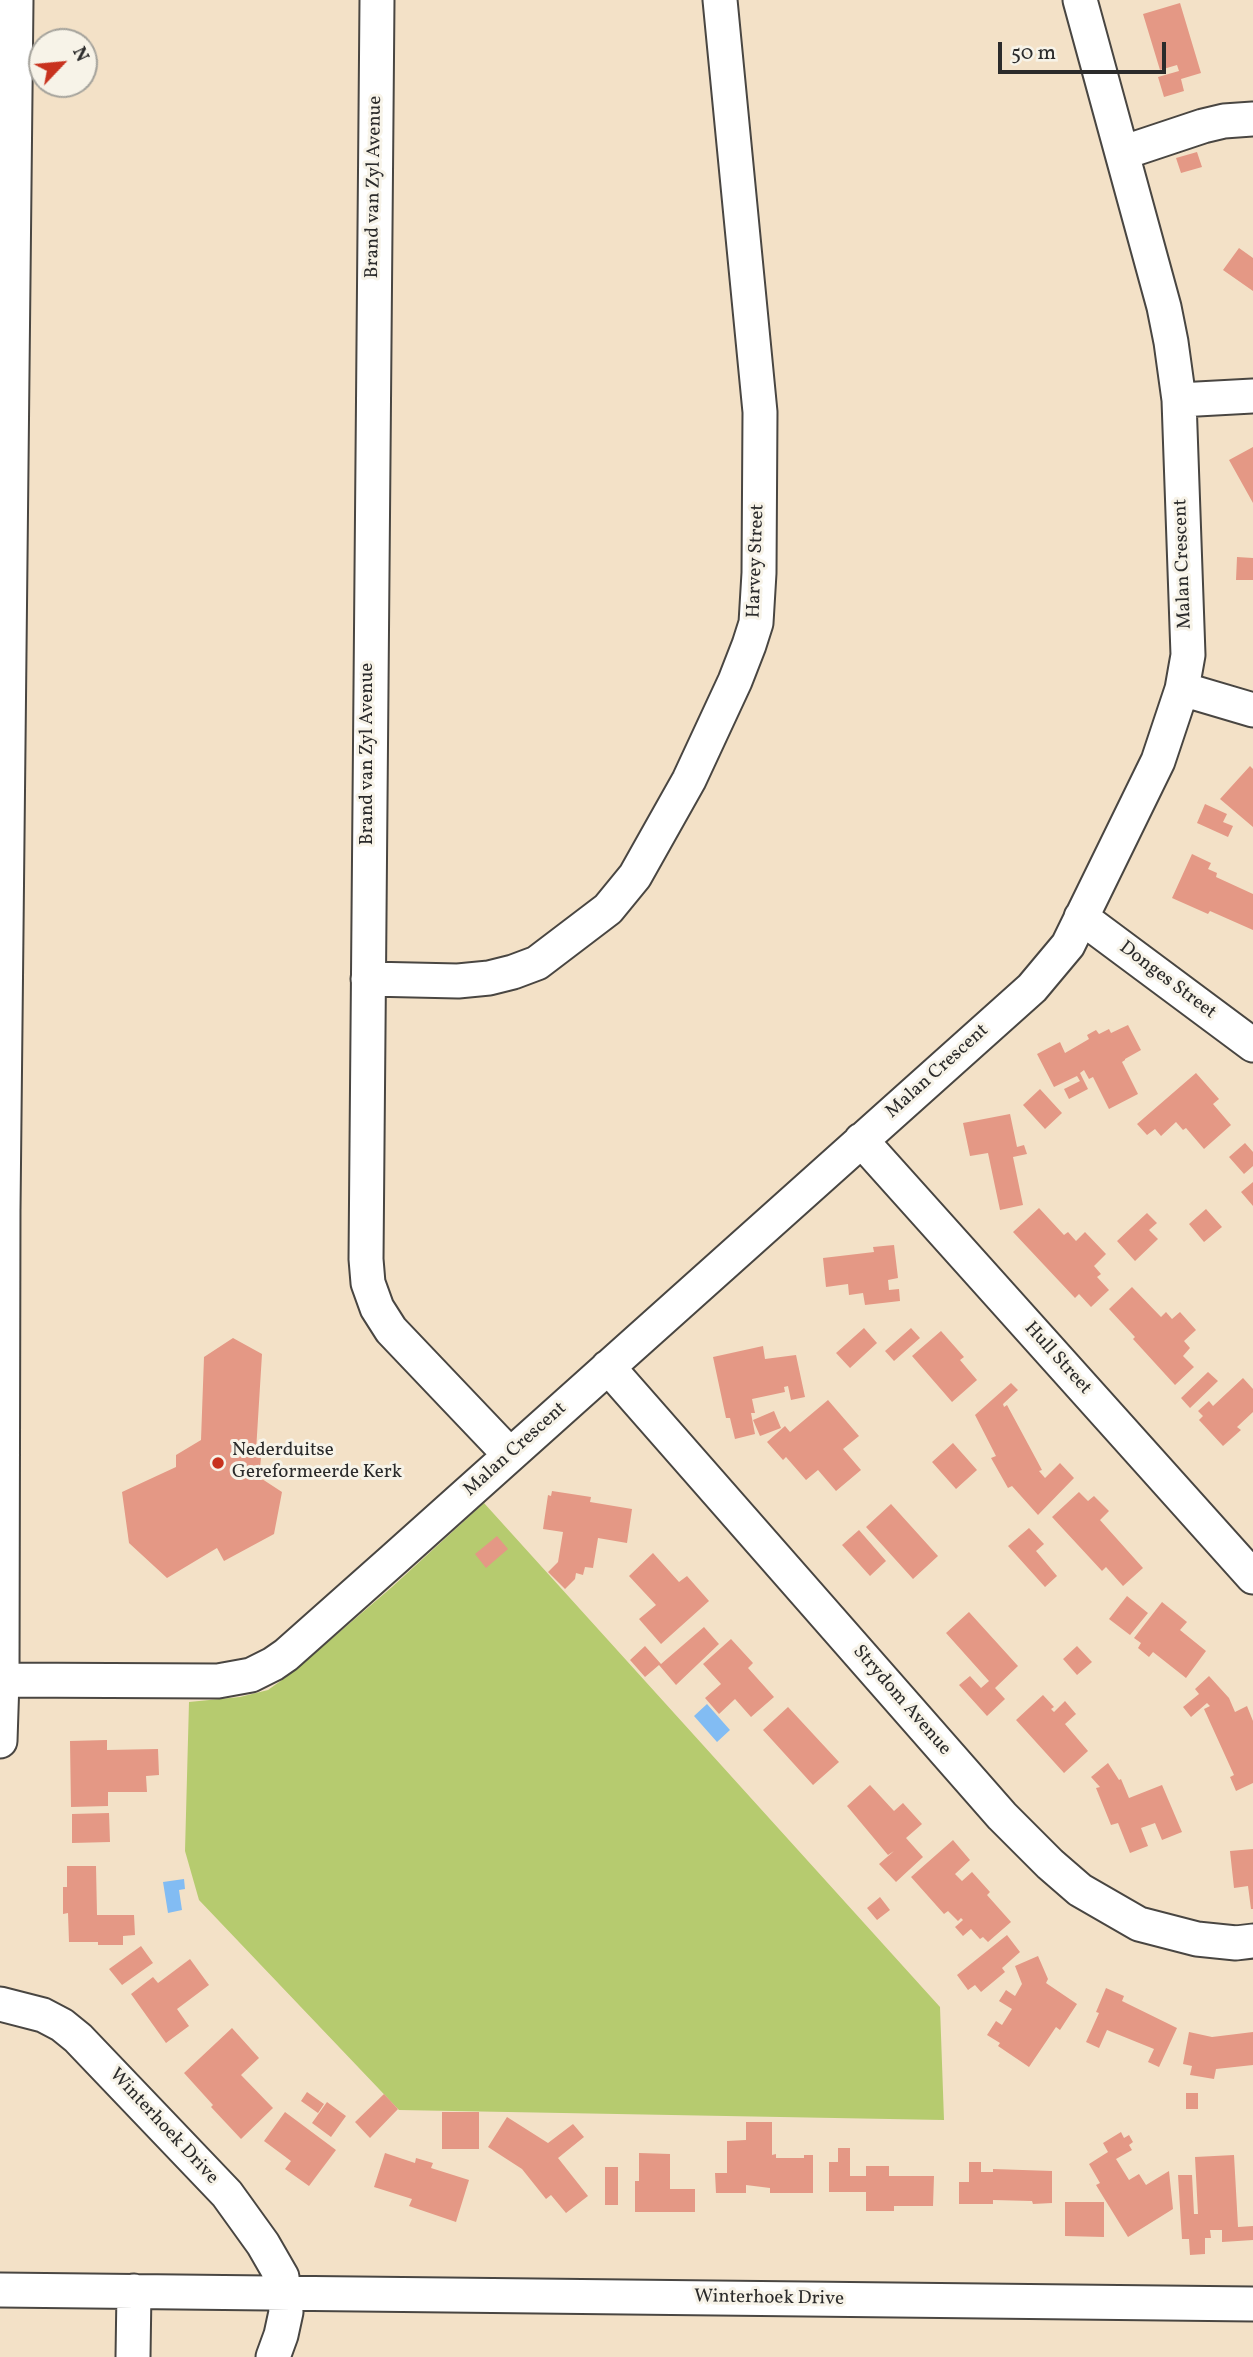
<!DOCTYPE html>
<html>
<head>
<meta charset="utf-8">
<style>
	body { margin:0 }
	#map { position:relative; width:1253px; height:2357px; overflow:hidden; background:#f3e1c7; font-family:Vollkorn,serif }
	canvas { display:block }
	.north { position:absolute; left:28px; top:28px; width:70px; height:70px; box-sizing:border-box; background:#f7f3e8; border:2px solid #a5a39c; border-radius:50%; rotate:64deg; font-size:19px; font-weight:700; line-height:28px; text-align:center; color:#2b2b2b }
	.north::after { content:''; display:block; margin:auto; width:24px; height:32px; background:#c8321e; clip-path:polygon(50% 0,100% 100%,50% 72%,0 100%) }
	.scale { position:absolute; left:998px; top:42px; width:168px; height:32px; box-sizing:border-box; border:4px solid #2b2b2b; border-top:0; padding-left:9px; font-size:21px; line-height:24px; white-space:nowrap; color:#2b2b2b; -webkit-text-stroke:5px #f7f3e8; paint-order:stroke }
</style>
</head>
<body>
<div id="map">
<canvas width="1253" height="2357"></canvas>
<div class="north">N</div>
<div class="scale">50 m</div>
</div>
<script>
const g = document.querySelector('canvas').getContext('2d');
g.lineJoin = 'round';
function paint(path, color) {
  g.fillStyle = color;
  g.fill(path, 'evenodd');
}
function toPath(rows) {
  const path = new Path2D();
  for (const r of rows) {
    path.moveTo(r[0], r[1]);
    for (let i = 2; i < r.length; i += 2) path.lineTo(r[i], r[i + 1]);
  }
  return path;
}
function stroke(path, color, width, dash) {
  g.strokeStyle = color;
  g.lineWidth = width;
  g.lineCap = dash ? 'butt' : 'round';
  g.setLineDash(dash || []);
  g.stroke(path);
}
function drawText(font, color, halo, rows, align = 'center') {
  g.font = font + ' Vollkorn,serif';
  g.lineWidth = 6;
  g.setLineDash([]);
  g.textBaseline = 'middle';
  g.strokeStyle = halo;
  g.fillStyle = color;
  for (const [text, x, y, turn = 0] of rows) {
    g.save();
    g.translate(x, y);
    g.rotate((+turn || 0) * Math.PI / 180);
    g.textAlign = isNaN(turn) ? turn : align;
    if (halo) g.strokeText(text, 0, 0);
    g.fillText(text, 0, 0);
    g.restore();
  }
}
paint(toPath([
	[484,1503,940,2007,944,2120,399,2110,199,1900,185,1851,189,1702,240,1697,268,1690,293,1672,392,1587]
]), '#b6cb6f');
paint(toPath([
	[707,1704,730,1730,717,1742,694,1716],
	[184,1879,185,1889,179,1890,182,1910,168,1913,163,1882]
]), '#82bcf3');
paint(toPath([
	[1180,3,1201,73,1181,79,1184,91,1164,97,1158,77,1179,71,1177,65,1160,70,1143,14],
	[1197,152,1202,167,1181,173,1176,158],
	[1239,248,1253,258,1253,291,1223,270],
	[1253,447,1253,503,1229,460],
	[1237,557,1253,558,1253,580,1236,580],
	[1250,766,1253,769,1253,827,1220,799],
	[1205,804,1227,814,1223,822,1233,826,1228,837,1197,823],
	[1192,854,1211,863,1208,869,1217,873,1216,877,1253,894,1253,930,1210,911,1208,914,1172,898],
	[1128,1025,1141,1050,1125,1059,1125,1060,1122,1062,1138,1094,1109,1109,1093,1077,1089,1079,1084,1070,1080,1073,1088,1089,1069,1099,1064,1089,1080,1081,1077,1076,1054,1087,1037,1054,1060,1042,1065,1053,1089,1039,1087,1035,1096,1030,1099,1034,1109,1029,1111,1033],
	[1196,1073,1219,1099,1213,1104,1231,1125,1204,1149,1186,1128,1183,1130,1176,1122,1161,1136,1155,1129,1147,1135,1137,1124],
	[1040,1089,1062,1113,1045,1129,1023,1105],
	[1010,1114,1017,1147,1024,1145,1027,1154,1013,1157,1023,1205,1000,1210,988,1153,970,1156,963,1123],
	[1245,1143,1253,1152,1253,1166,1244,1174,1229,1157],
	[1253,1182,1253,1206,1241,1192],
	[1039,1208,1064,1235,1068,1232,1076,1241,1085,1232,1106,1254,1094,1266,1101,1274,1097,1277,1109,1290,1091,1307,1079,1294,1075,1298,1013,1232],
	[1206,1209,1222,1227,1204,1242,1189,1224],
	[1147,1213,1157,1223,1149,1230,1158,1239,1135,1261,1117,1241],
	[894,1245,898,1278,888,1280,889,1290,899,1289,900,1301,865,1305,863,1293,849,1295,848,1284,826,1287,823,1258,874,1252,873,1247],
	[1132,1287,1161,1317,1166,1312,1172,1319,1180,1312,1196,1330,1184,1341,1190,1348,1183,1356,1194,1367,1175,1385,1133,1339,1135,1337,1109,1309],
	[864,1328,877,1343,850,1368,836,1353],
	[911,1328,920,1338,894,1361,885,1351],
	[941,1331,964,1357,960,1360,977,1380,952,1402,912,1356],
	[233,1338,262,1354,256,1451,261,1458,259,1477,282,1492,274,1534,224,1561,217,1548,167,1578,129,1543,122,1492,176,1467,176,1455,201,1440,204,1357],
	[763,1346,765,1359,796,1355,805,1397,791,1400,788,1386,784,1387,785,1392,752,1399,755,1413,751,1413,755,1434,735,1439,730,1418,726,1418,713,1357],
	[1208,1372,1218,1381,1190,1408,1181,1398],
	[1243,1378,1253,1389,1253,1412,1237,1427,1241,1430,1223,1446,1199,1420,1203,1416,1198,1411,1209,1401,1213,1406],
	[1011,1383,1018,1390,1003,1404,1004,1407,1007,1405,1042,1470,1039,1471,1045,1478,1060,1463,1074,1478,1038,1515,1012,1486,1008,1488,991,1458,996,1456,975,1415],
	[828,1400,859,1436,843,1449,861,1470,836,1491,818,1470,806,1480,786,1457,783,1460,767,1442,785,1426,790,1432],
	[774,1411,781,1428,760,1436,753,1420],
	[953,1443,977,1470,956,1489,932,1462],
	[552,1491,591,1497,590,1502,632,1509,627,1543,598,1538,593,1568,585,1567,583,1575,576,1573,575,1579,565,1589,548,1572,558,1562,563,1532,543,1529,548,1495,551,1496],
	[1079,1492,1088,1501,1094,1496,1109,1511,1100,1520,1143,1568,1123,1586,1106,1567,1102,1571,1052,1517],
	[891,1504,938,1556,913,1579,866,1527],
	[1029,1528,1044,1544,1036,1551,1057,1576,1045,1587,1008,1546],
	[859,1530,886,1561,870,1576,842,1545],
	[497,1536,508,1549,486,1568,475,1554],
	[653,1553,679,1582,687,1576,709,1601,661,1644,639,1619,656,1605,629,1576],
	[1127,1596,1148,1613,1130,1635,1109,1619],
	[1162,1602,1187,1622,1180,1630,1206,1651,1186,1678,1153,1652,1149,1657,1138,1648,1141,1643,1134,1638],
	[969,1612,1018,1666,995,1688,1005,1699,987,1716,959,1685,970,1676,981,1688,989,1681,946,1633],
	[704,1627,719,1644,676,1685,659,1665,645,1677,630,1660,645,1646,661,1664],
	[731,1639,753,1663,748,1668,774,1697,751,1717,735,1699,719,1714,705,1698,721,1684,703,1664],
	[1077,1646,1092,1662,1077,1675,1063,1659],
	[1209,1676,1229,1698,1235,1712,1247,1706,1253,1721,1253,1783,1236,1791,1230,1777,1234,1775,1204,1709,1210,1706,1207,1703,1191,1717,1183,1707,1199,1694,1195,1689],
	[1043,1695,1054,1707,1051,1709,1054,1712,1065,1701,1076,1714,1065,1724,1088,1751,1064,1773,1016,1720],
	[788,1707,839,1762,813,1785,763,1730],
	[107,1740,107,1750,158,1749,159,1775,146,1776,147,1792,108,1792,108,1806,71,1807,70,1741],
	[1108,1763,1119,1780,1121,1779,1129,1798,1162,1785,1182,1832,1162,1840,1155,1823,1141,1828,1148,1846,1130,1853,1118,1823,1111,1825,1096,1788,1100,1787,1091,1777],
	[870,1785,894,1811,903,1803,922,1824,906,1838,923,1857,896,1882,879,1864,894,1851,888,1855,847,1806],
	[109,1813,110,1842,72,1843,72,1814],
	[953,1840,970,1860,955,1874,962,1881,972,1872,990,1892,987,1895,1011,1922,988,1942,983,1937,980,1939,971,1929,963,1936,955,1927,963,1920,961,1918,958,1921,948,1911,944,1914,911,1877],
	[1253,1849,1253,1909,1251,1909,1248,1886,1234,1888,1230,1851],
	[67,1866,96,1866,97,1915,134,1915,135,1935,123,1936,123,1945,98,1945,98,1942,69,1942,68,1913,63,1914,63,1887,67,1887],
	[880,1897,890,1910,877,1920,867,1908],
	[1007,1935,1020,1952,1002,1968,1005,1972,981,1992,975,1985,968,1990,957,1975],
	[141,1946,153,1963,122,1985,109,1969],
	[1038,1956,1048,1979,1046,1983,1077,2004,1060,2030,1056,2027,1029,2067,998,2046,1000,2043,987,2035,996,2021,1002,2025,1012,2009,999,2001,1006,1990,1015,1996,1022,1984,1015,1966],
	[190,1959,209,1985,177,2009,189,2026,166,2043,131,1994,153,1977,158,1983],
	[1106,1988,1124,1996,1122,2001,1177,2028,1159,2067,1148,2062,1154,2049,1107,2030,1099,2048,1086,2042,1099,2013,1096,2012],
	[232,2028,259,2058,241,2075,273,2108,241,2139,211,2107,213,2105,184,2073],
	[1189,2032,1212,2037,1253,2032,1253,2065,1216,2069,1214,2079,1190,2075,1192,2066,1183,2064],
	[307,2092,324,2104,318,2113,301,2101],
	[1186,2093,1198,2093,1198,2109,1186,2109],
	[384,2094,398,2109,370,2138,355,2122],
	[327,2102,346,2116,331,2137,312,2123],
	[285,2112,336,2150,309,2186,285,2169,291,2161,264,2141],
	[442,2112,479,2112,479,2149,442,2149],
	[507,2117,548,2143,573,2124,584,2137,558,2158,588,2196,566,2213,551,2195,546,2199,522,2169,488,2147],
	[746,2122,772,2122,772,2155,776,2154,776,2158,804,2158,804,2155,813,2155,813,2193,770,2193,770,2188,746,2185,746,2193,716,2193,715,2173,727,2173,727,2141,746,2140],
	[1121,2132,1124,2138,1129,2135,1133,2142,1129,2145,1132,2150,1116,2159,1129,2180,1139,2174,1146,2185,1169,2171,1173,2209,1128,2237,1096,2185,1100,2183,1089,2164,1108,2152,1103,2143],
	[838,2148,850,2148,850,2176,866,2176,866,2166,889,2166,889,2176,934,2176,933,2206,894,2206,894,2211,866,2211,866,2192,829,2192,829,2162,838,2162],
	[385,2153,415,2163,416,2158,433,2163,431,2168,469,2180,456,2222,409,2206,412,2199,374,2187],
	[639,2153,670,2154,670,2189,695,2189,695,2212,635,2212,635,2181,639,2181],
	[1234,2155,1238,2227,1253,2226,1253,2240,1222,2242,1222,2230,1210,2230,1211,2238,1205,2238,1205,2254,1190,2255,1189,2239,1182,2239,1178,2175,1192,2175,1194,2214,1198,2214,1195,2157],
	[969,2162,981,2162,981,2172,993,2172,993,2169,1052,2171,1052,2203,1033,2204,1032,2201,993,2200,993,2204,959,2204,959,2182,969,2182],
	[605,2167,618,2167,618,2205,605,2205],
	[1065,2202,1104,2202,1104,2237,1065,2236]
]), '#e49885');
const minor = toPath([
	[377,0,366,1259,368,1283,377,1308,391,1330,510,1455],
	[1122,153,1203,126,1224,121,1253,119],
	[1179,400,1253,396],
	[1182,689,1253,710],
	[1081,917,1253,1045],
	[368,979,458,981,489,978,513,972,537,963,608,909,635,876,689,780,735,681,749,645,756,623,759,573,760,412,720,0],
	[861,1140,1253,1577],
	[608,1367,1002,1816,1050,1864,1080,1890,1139,1924,1197,1939,1236,1943,1253,1941],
	[2,1680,218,1681,251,1675,273,1664,286,1655,393,1560,1032,988,1068,945,1158,761,1182,689,1188,655,1179,400,1171,342,1164,307,1080,0],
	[0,1741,2,1680,3,1209,16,0],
	[0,2004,43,2015,62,2025,78,2038,227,2194,263,2244,282,2277,286,2312,281,2335,273,2357],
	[0,2290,1253,2304],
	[133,2357,134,2291]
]);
stroke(minor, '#494642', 37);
stroke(minor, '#fff', 33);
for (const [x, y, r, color] of [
	[218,1463,7,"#c8321e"]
]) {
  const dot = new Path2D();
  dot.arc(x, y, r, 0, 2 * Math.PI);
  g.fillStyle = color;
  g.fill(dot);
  stroke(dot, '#f7f3e8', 2.5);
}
drawText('19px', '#2b2b2b', '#f7f3e8', [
	["Brand van Zyl Avenue",375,187,-89],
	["Harvey Street",757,561,-88],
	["Malan Crescent",1184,564,-92],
	["Brand van Zyl Avenue",369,754,-90],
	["Donges Street",1167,981,37],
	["Malan Crescent",938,1072,-42],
	["Hull Street",1057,1359,48],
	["Malan Crescent",516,1450,-42],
	["Strydom Avenue",901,1701,49],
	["Winterhoek Drive",163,2127,47],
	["Winterhoek Drive",769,2299,1]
]);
drawText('19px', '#2b2b2b', '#f7f3e8', [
	["Nederduitse",232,1452],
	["Gereformeerde Kerk",232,1474]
], 'left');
</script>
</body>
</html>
